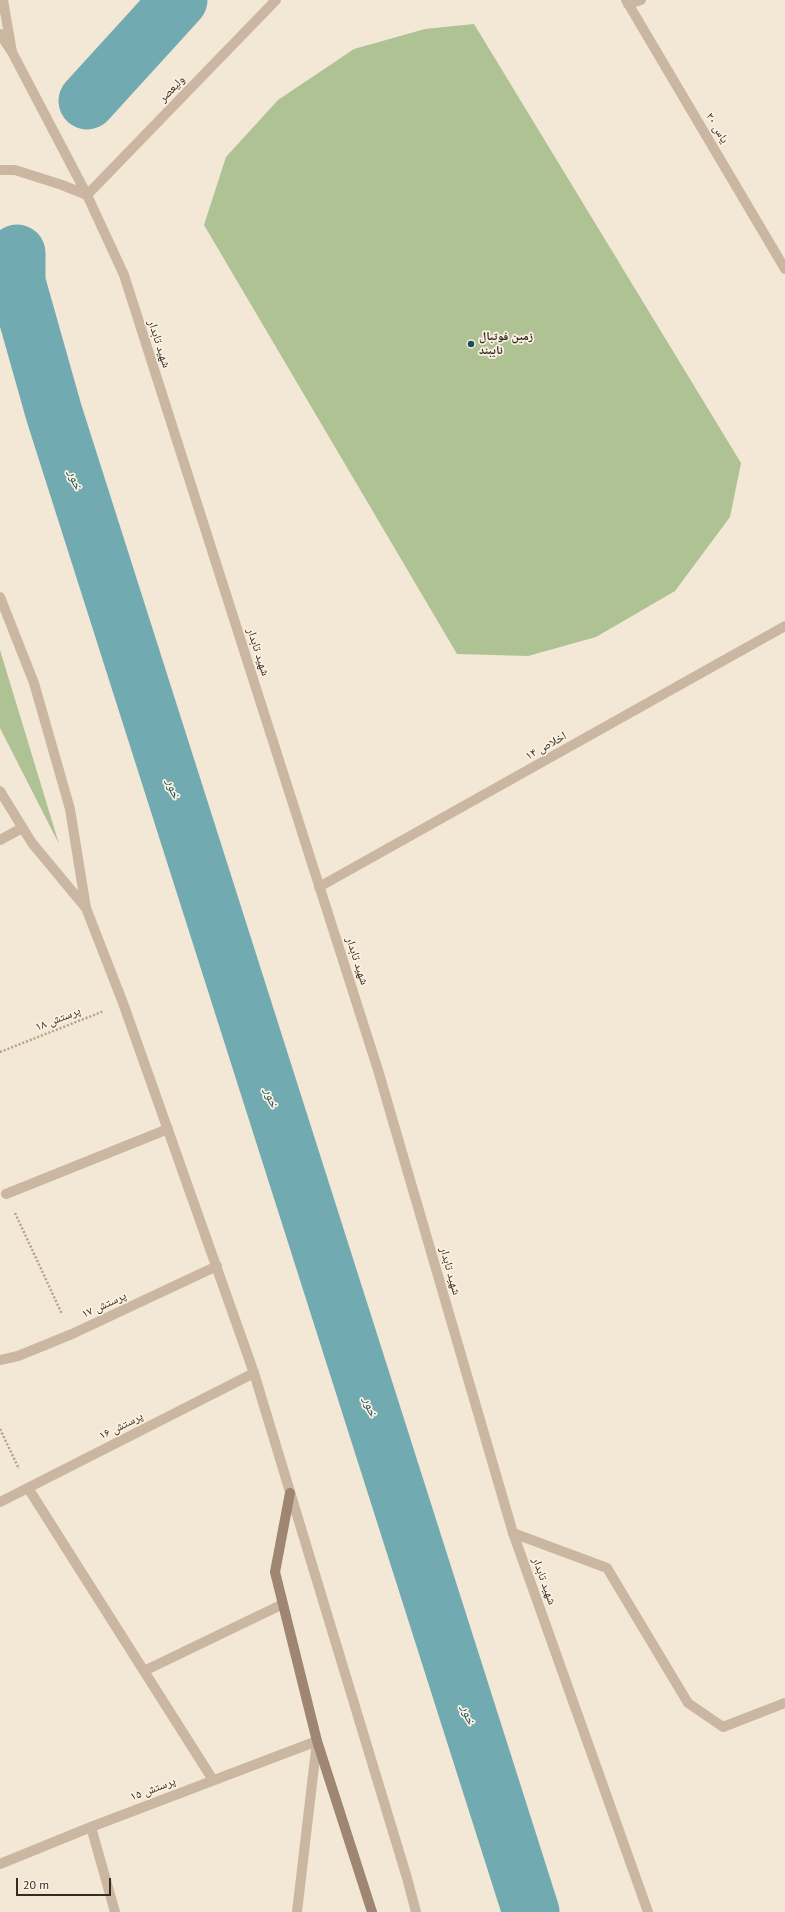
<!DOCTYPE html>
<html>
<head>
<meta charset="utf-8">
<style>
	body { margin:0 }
	#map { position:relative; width:785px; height:1912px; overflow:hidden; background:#f3e7d5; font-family:"PT Sans",sans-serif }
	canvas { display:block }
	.scale { position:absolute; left:16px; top:1878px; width:95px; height:18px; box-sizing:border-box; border:2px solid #342b24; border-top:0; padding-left:5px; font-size:12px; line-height:14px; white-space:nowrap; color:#342b24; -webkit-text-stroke:3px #faf1e1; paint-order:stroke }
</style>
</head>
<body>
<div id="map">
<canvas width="785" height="1912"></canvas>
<div class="scale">20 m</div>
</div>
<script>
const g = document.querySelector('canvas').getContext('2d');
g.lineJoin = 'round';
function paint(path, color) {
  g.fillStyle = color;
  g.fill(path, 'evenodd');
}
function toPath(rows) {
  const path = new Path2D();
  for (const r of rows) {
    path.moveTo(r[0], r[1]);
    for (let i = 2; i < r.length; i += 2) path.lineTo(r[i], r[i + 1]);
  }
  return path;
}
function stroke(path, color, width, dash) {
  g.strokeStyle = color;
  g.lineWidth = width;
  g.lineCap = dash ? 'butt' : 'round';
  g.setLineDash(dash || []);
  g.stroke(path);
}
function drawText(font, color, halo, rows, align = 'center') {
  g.font = font + ' "PT Sans","Noto Naskh Arabic",sans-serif';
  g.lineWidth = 3.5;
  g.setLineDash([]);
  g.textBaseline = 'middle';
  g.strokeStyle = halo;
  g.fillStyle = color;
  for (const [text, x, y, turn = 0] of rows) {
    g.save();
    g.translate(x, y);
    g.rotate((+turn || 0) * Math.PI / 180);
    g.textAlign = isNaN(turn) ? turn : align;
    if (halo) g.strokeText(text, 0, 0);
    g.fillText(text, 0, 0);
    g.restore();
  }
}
paint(toPath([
	[474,24,741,463,730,517,675,591,596,637,528,656,457,654,204,225,226,157,278,100,354,49,425,29],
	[0,650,59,844,0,728]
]), '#afc294');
stroke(toPath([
	[87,101,179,0],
	[17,253,17,282,54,413,531,1912]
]), '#72aab2', 57);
stroke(toPath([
	[0,1052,104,1011],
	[15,1213,62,1314],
	[0,1429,19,1469]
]), '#b7a18b', 2.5, [2, 2]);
stroke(toPath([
	[0,1360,18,1356,72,1334,217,1266],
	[28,1488,213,1780],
	[0,1502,254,1373],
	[144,1671,283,1604],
	[91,1827,115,1912]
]), '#cbb7a1', 10);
stroke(toPath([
	[3,0,12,52],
	[626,0,785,269],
	[628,4,641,0],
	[87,195,276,0],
	[0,840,22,828],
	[319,887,785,626],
	[6,1194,168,1129],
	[513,1533,607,1568,688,1703,723,1727,785,1703],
	[297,1912,317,1741]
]), '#cbb7a1', 10);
stroke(toPath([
	[0,34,12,52,87,195,124,275,378,1070,513,1533,648,1912],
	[0,170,15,170,62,185,87,195],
	[0,597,34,683,70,809,86,908,32,843,0,791],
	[86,908,123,1003,254,1373,407,1878,416,1912],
	[0,1864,91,1827,317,1741]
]), '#cbb7a1', 10);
stroke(toPath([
	[290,1493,275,1572,317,1741,372,1912]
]), '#9f8672', 10);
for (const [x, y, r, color] of [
	[471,344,4,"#174f59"]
]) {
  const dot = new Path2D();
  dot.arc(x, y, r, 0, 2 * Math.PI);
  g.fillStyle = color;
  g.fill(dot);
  stroke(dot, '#faf1e1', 1.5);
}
drawText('12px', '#342b24', '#faf1e1', [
	["ولیعصر",172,89,-46],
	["یاس ۲۰",717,128,59],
	["شهید تابدار",159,344,72],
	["شهید تابدار",258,652,72],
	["اخلاص ۱۴",546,746,-29],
	["شهید تابدار",357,961,72],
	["پرستش ۱۸",58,1019,-22],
	["شهید تابدار",450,1271,74],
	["پرستش ۱۷",104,1305,-25],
	["پرستش ۱۶",121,1426,-27],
	["شهید تابدار",544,1581,70],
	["پرستش ۱۵",153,1789,-21]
]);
drawText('bold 12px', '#342b24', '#faf1e1', [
	["زمین فوتبال",479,337],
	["نایبند",479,351]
], 'left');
drawText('italic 13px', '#174f59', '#faf1e1', [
	["خور",75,480,72],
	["خور",173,789,72],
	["خور",271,1098,72],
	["خور",370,1407,72],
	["خور",468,1715,72]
]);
</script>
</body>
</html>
